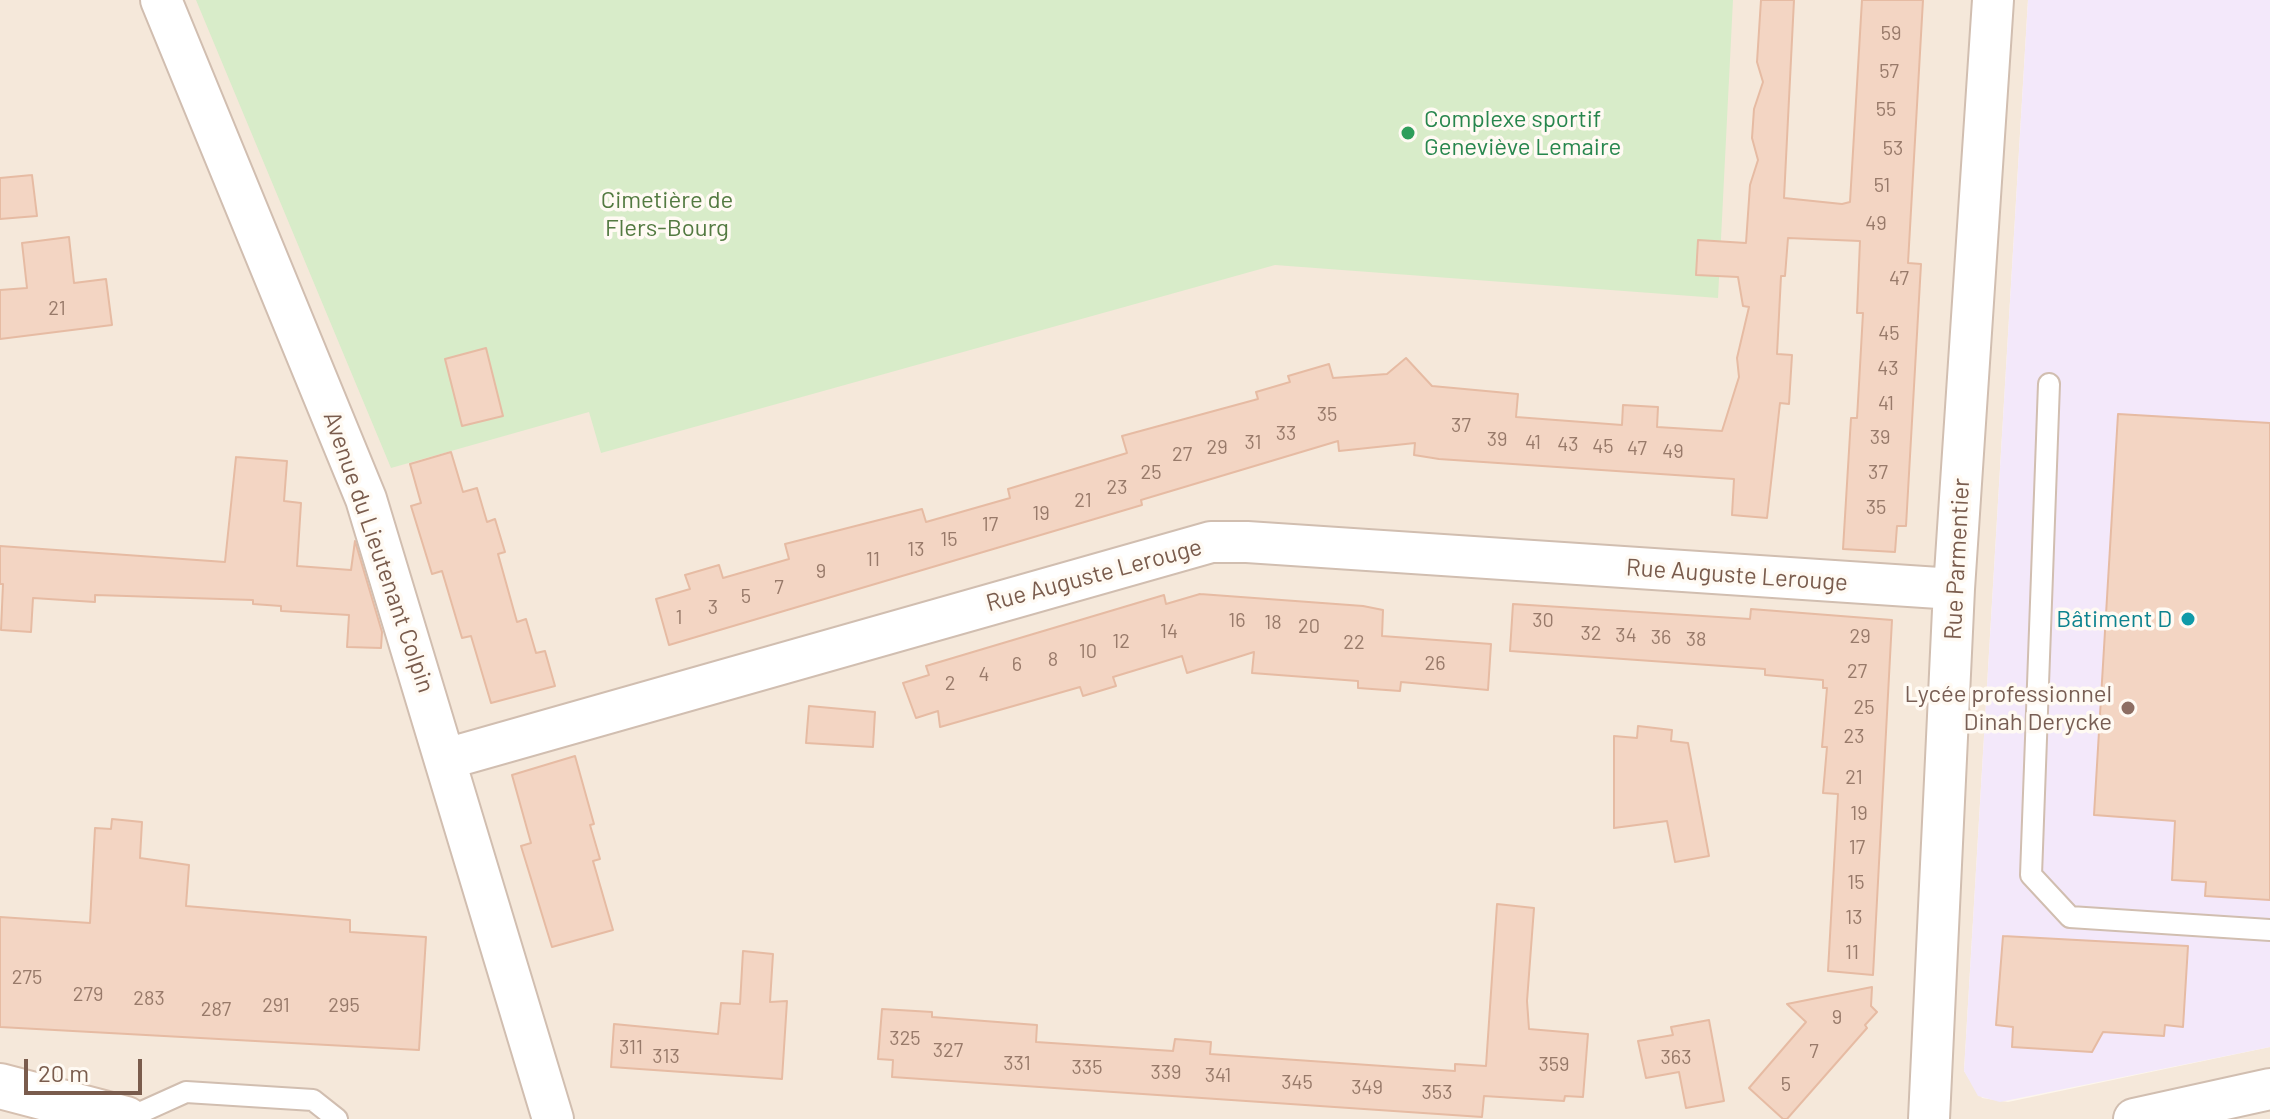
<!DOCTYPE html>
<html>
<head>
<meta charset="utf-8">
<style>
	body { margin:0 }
	#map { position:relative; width:2270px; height:1119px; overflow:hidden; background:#fdf6ec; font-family:Barlow,sans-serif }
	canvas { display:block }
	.scale { position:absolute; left:24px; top:1059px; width:118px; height:36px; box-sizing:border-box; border:4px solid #7a5c4d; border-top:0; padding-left:10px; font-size:24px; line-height:28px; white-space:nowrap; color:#7a5c4d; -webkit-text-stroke:6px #fffaf3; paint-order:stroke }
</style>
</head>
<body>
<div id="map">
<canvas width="2270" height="1119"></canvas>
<div class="scale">20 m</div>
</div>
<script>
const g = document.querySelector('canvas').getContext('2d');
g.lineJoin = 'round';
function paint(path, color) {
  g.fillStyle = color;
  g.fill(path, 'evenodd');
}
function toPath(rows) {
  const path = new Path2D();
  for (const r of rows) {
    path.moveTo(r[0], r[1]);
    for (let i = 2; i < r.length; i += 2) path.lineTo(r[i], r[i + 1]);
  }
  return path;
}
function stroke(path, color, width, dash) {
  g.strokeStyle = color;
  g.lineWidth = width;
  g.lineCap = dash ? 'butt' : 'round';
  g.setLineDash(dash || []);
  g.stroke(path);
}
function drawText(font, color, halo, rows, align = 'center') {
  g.font = font + ' Barlow,sans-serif';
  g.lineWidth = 7;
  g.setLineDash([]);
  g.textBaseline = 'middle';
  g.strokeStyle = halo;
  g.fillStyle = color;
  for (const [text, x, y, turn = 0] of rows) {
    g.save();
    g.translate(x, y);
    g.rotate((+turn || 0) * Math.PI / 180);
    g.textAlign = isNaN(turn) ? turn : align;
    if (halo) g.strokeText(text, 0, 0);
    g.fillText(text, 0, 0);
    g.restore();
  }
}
paint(toPath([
	[0,0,2028,0,1964,1071,1982,1098,2008,1102,2270,1047,2270,1119,0,1119]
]), '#f5e8da');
paint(toPath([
	[2028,0,2270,0,2270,1047,2000,1102,1978,1096,1964,1071]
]), '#f3e8fa');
paint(toPath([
	[196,0,1733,0,1718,298,1275,265,601,453,589,412,391,468]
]), '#d8ecc9');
const building = toPath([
	[1761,0,1794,0,1784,198,1842,204,1850,202,1862,0,1923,0,1908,263,1921,264,1906,526,1897,526,1895,552,1843,549,1851,418,1857,418,1859,384,1863,313,1857,313,1860,241,1788,238,1785,276,1781,276,1777,354,1792,355,1789,404,1780,403,1767,518,1732,515,1734,479,1439,459,1414,455,1415,443,1339,451,1338,441,1141,500,1142,505,669,645,656,599,690,589,685,575,719,565,723,578,789,559,785,544,922,509,926,522,1010,498,1008,489,1127,453,1122,436,1258,399,1256,392,1290,382,1288,376,1329,364,1333,378,1387,374,1406,358,1432,386,1518,394,1516,417,1622,425,1623,405,1658,407,1657,427,1722,431,1739,377,1737,358,1749,307,1743,306,1738,277,1696,275,1698,240,1746,243,1750,185,1758,160,1752,138,1754,109,1763,82,1757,62,1761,0],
	[32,175,37,216,0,219,0,178,32,175],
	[69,237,74,283,106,279,112,325,0,339,0,290,27,288,22,243,69,237],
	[486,348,503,416,462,426,445,359,486,348],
	[2118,414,2270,423,2270,900,2205,896,2206,882,2172,880,2175,821,2094,815,2118,414],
	[451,452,463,492,477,488,487,522,495,519,505,552,498,554,517,622,526,619,536,653,545,651,555,686,491,703,471,636,462,638,442,571,432,574,411,506,421,503,410,464,451,452],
	[236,457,287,461,284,501,301,503,297,566,351,570,355,541,382,632,381,648,347,647,349,615,281,611,281,606,253,604,253,600,95,595,95,602,33,598,31,632,1,630,3,584,0,584,0,546,225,562,236,457],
	[1200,594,1363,606,1383,610,1382,636,1491,644,1488,690,1401,682,1400,691,1358,688,1358,681,1252,673,1254,652,1187,673,1182,656,1113,677,1116,686,1083,696,1080,687,940,727,938,711,916,718,903,683,929,675,926,666,1164,595,1166,604,1200,594],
	[1513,604,1750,619,1751,609,1892,620,1873,975,1828,971,1838,794,1823,793,1827,747,1822,747,1827,688,1823,688,1823,680,1765,675,1765,669,1510,651,1513,604],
	[809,706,875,712,873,747,806,743,809,706],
	[1638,726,1672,730,1671,741,1688,743,1709,856,1675,862,1667,821,1614,828,1614,736,1637,738,1638,726],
	[575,756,594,824,590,825,600,859,593,861,613,930,552,947,521,846,531,843,512,775,575,756],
	[112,819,142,822,140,858,189,865,186,906,350,920,350,932,426,937,419,1050,0,1027,0,917,90,923,95,828,111,829,112,819],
	[1497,904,1534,908,1527,1001,1529,1029,1588,1034,1583,1097,1565,1096,1564,1101,1484,1096,1482,1117,892,1077,893,1060,878,1059,882,1009,932,1012,932,1017,1037,1025,1036,1042,1173,1051,1175,1039,1211,1042,1210,1054,1455,1071,1455,1064,1486,1066,1497,904],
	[2003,936,2188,946,2183,1027,2165,1025,2164,1036,2103,1032,2092,1052,2012,1047,2013,1027,1996,1025,2003,936],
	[743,951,773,954,770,1002,787,1001,782,1079,611,1067,614,1024,718,1034,721,1003,740,1004,743,951],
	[1872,987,1871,1006,1877,1012,1865,1025,1867,1028,1787,1119,1783,1119,1749,1088,1806,1022,1787,1004,1872,987],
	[1709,1020,1724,1101,1686,1108,1679,1072,1646,1078,1638,1041,1673,1035,1671,1027,1709,1020]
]);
paint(building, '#f3d5c3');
stroke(building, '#e6bba3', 2);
const lane = toPath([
	[2049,384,2031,875,2070,917,2270,930],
	[126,1119,186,1092,313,1100,337,1119]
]);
const street = toPath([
	[161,0,366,499,553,1119],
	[446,759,1211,542,1247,542,1954,589],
	[1929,1119,1954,589,1993,0],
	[2134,1119,2270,1089]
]);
const secondary = toPath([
	[0,1086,126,1119]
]);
stroke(lane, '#d1beb0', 24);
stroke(street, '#d1beb0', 44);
stroke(secondary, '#d6c0b0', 48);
stroke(lane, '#fff', 20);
stroke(street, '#fff', 40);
stroke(secondary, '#fff', 44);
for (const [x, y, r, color] of [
	[1408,133,8,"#2e9e5b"],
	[2188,619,8,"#0f9aa8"],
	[2128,708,8,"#8d6e63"]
]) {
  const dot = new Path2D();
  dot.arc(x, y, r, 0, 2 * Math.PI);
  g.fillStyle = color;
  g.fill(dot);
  stroke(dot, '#fffaf3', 3);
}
drawText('20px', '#987a6a', null, [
	["59",1891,33],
	["57",1889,71],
	["55",1886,109],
	["53",1893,148],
	["51",1882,185],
	["49",1876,223],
	["47",1899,278],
	["21",57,308],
	["45",1889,333],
	["43",1888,368],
	["41",1886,403],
	["35",1327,414],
	["37",1461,425],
	["33",1286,433],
	["39",1880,437],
	["39",1497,439],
	["31",1253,442],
	["41",1533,442],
	["43",1568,444],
	["45",1603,446],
	["29",1217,447],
	["47",1637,448],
	["49",1673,451],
	["27",1182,454],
	["25",1151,472],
	["37",1878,472],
	["23",1117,487],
	["21",1083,500],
	["35",1876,507],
	["19",1041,513],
	["17",990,524],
	["15",949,539],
	["13",916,549],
	["11",873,559],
	["9",821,571],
	["7",779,587],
	["5",746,596],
	["3",713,607],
	["1",679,617],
	["16",1237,620],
	["30",1543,620],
	["18",1273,622],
	["20",1309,626],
	["14",1169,631],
	["32",1591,633],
	["34",1626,635],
	["29",1860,636],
	["36",1661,637],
	["38",1696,639],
	["12",1121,641],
	["22",1354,642],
	["10",1088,651],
	["8",1053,659],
	["26",1435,663],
	["6",1017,664],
	["27",1857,671],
	["4",984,674],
	["2",950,683],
	["25",1864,707],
	["23",1854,736],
	["21",1854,777],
	["19",1859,813],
	["17",1857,847],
	["15",1856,882],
	["13",1854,917],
	["11",1852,952],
	["275",27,977],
	["279",88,994],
	["283",149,998],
	["291",276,1005],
	["295",344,1005],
	["287",216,1009],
	["9",1837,1017],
	["325",905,1038],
	["311",631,1047],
	["327",948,1050],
	["7",1814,1051],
	["313",666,1056],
	["363",1676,1057],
	["331",1017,1063],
	["359",1554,1064],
	["335",1087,1067],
	["339",1166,1072],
	["341",1218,1075],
	["345",1297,1082],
	["5",1786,1084],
	["349",1367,1087],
	["353",1437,1092]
]);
drawText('24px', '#27864d', '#fffaf3', [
	["Complexe sportif",1424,119],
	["Geneviève Lemaire",1424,147]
], 'left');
drawText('24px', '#537a41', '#fffaf3', [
	["Cimetière de",667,200],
	["Flers-Bourg",667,228]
]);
drawText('24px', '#7a5c4d', '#fffaf3', [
	["Avenue du Lieutenant Colpin",379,552,71],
	["Rue Parmentier",1957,559,-87],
	["Rue Auguste Lerouge",1094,575,-15],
	["Rue Auguste Lerouge",1737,575,4]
]);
drawText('24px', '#0d838f', '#fffaf3', [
	["Bâtiment D",2172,619]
], 'right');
drawText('24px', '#785e54', '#fffaf3', [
	["Lycée professionnel",2112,694],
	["Dinah Derycke",2112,722]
], 'right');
</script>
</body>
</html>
